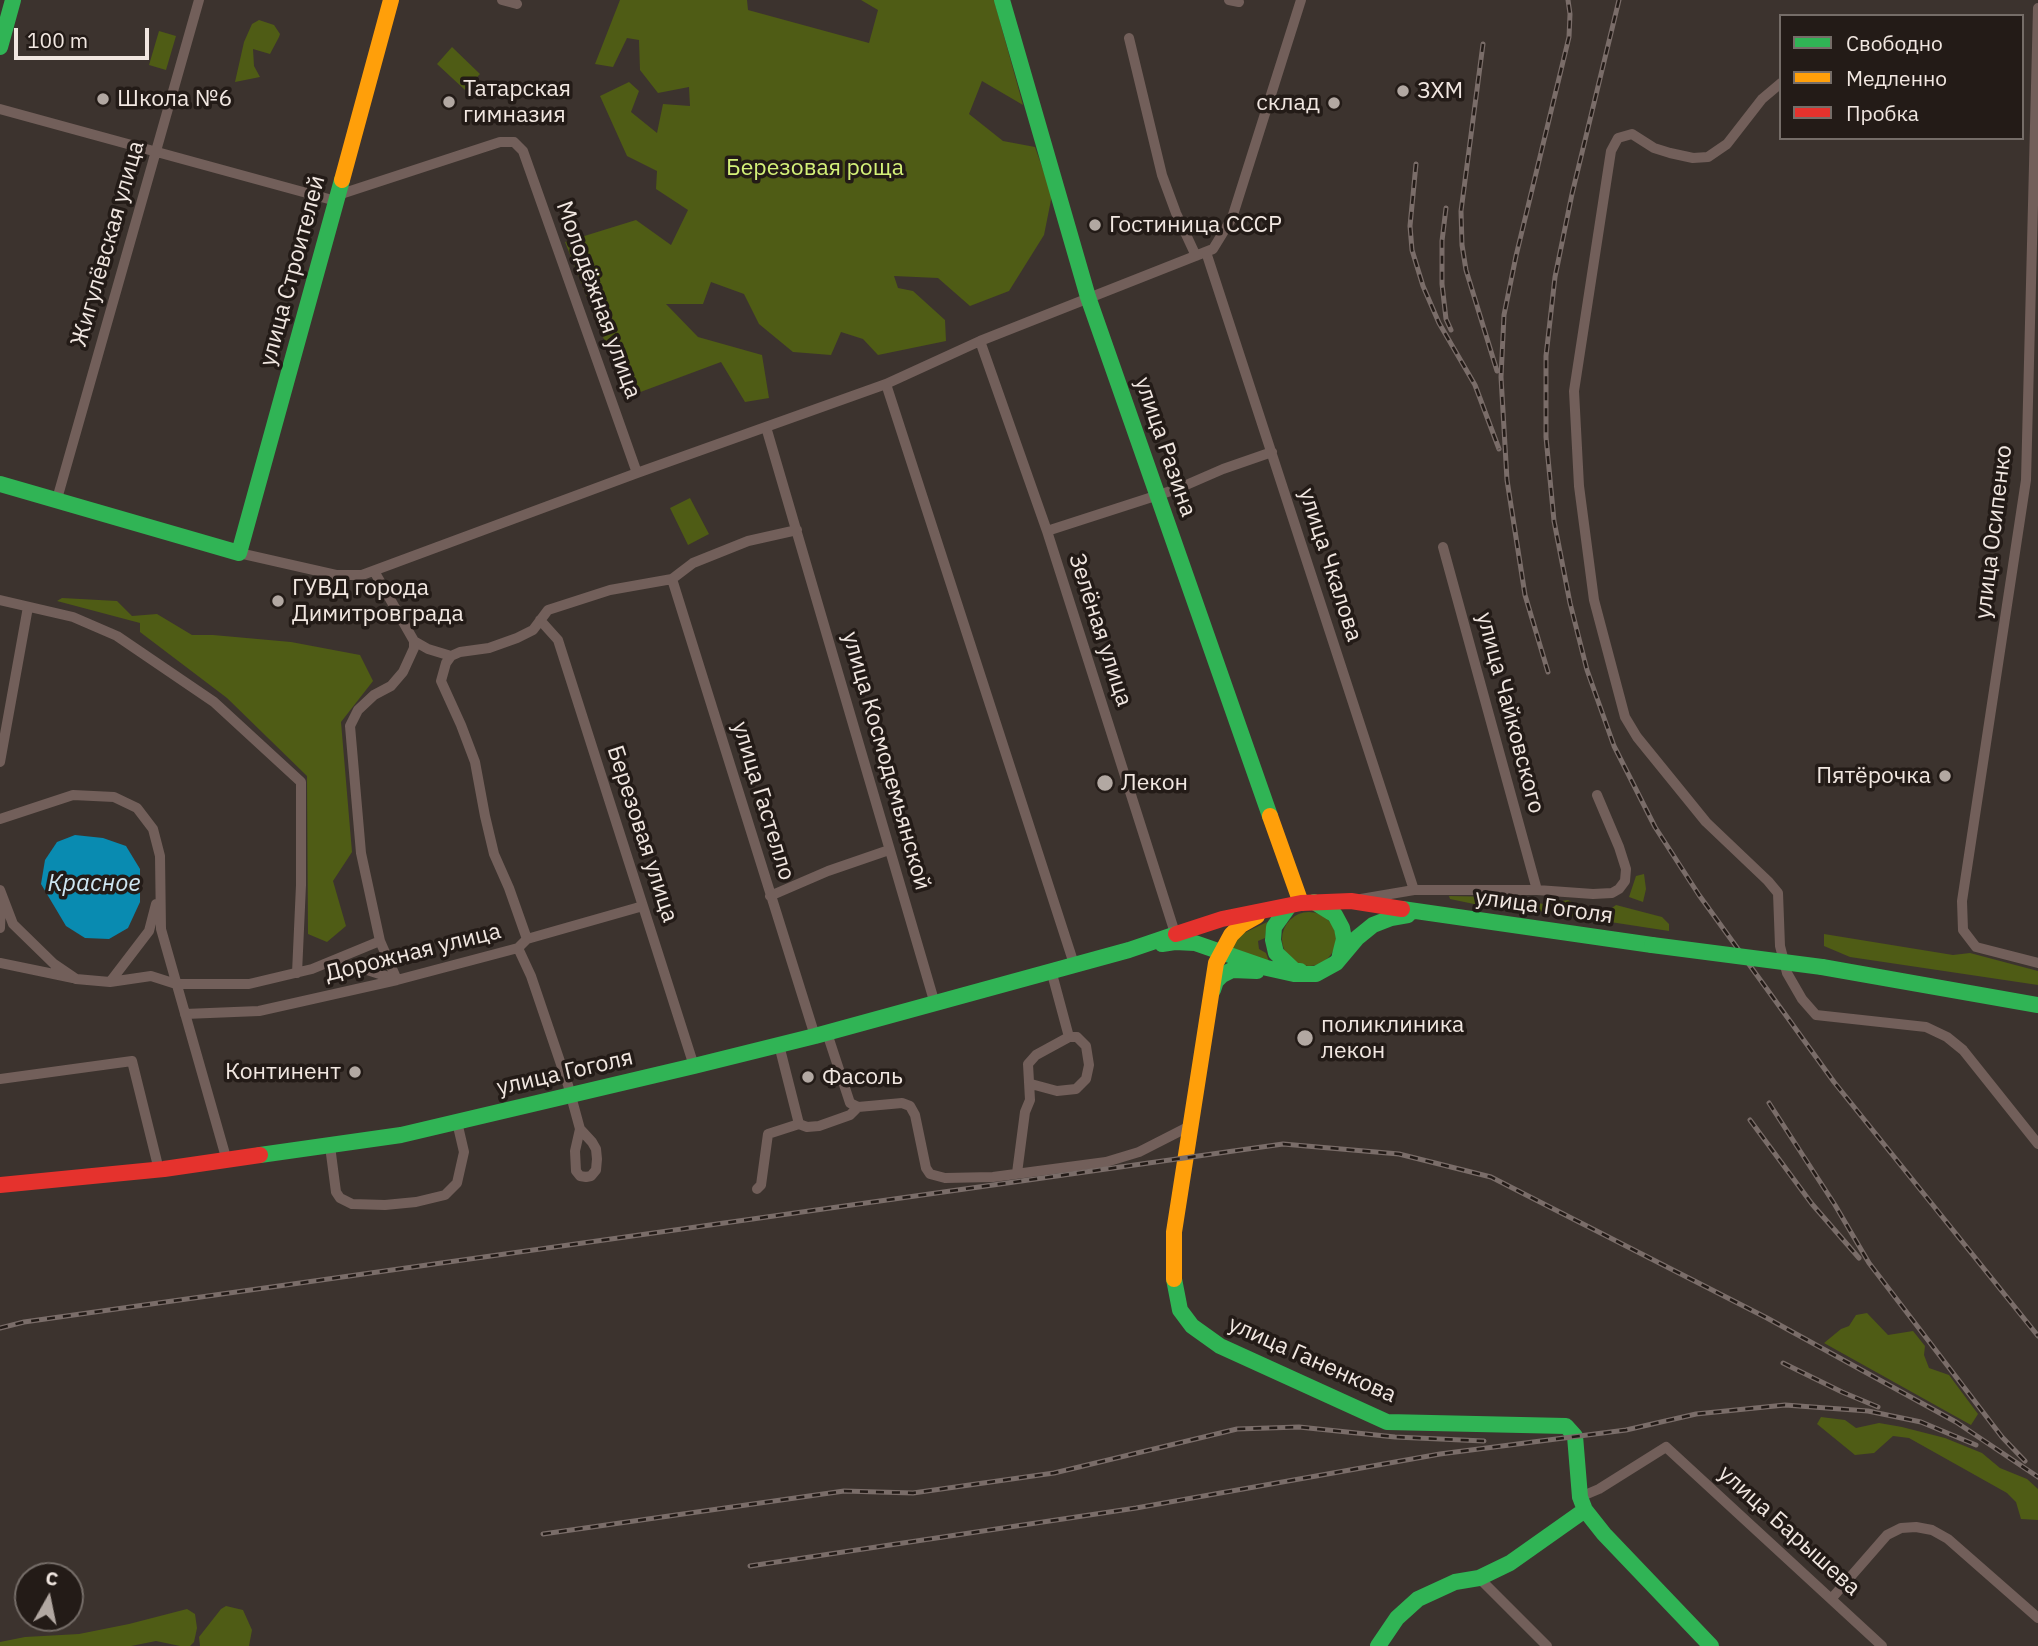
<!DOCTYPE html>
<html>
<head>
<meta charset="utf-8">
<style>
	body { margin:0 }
	#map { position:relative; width:2038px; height:1646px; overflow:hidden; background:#3c332e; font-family:"IBM Plex Sans",sans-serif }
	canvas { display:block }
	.legend { position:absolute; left:1779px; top:14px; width:245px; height:126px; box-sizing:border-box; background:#231b17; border:2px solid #756d68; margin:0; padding:9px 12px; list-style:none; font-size:21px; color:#f1e7e1 }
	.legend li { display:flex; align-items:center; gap:14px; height:35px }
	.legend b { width:35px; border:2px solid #756d68 }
	.north { position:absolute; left:14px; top:1562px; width:70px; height:70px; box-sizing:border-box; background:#231b17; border:2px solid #756d68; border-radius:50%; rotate:9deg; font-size:19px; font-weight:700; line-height:28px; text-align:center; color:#f1e7e1 }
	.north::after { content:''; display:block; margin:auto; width:24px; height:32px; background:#b2a8a2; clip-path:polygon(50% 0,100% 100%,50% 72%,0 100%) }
	.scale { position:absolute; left:14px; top:28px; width:135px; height:32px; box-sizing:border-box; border:4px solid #f1e7e1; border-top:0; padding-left:9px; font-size:21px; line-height:24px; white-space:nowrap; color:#f1e7e1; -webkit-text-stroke:5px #231b17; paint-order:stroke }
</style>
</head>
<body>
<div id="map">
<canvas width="2038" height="1646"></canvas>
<ul class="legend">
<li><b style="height:9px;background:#30b455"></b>Свободно</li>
<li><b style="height:9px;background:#ff9f0a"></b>Медленно</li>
<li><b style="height:9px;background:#e5322d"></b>Пробка</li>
</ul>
<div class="north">С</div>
<div class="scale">100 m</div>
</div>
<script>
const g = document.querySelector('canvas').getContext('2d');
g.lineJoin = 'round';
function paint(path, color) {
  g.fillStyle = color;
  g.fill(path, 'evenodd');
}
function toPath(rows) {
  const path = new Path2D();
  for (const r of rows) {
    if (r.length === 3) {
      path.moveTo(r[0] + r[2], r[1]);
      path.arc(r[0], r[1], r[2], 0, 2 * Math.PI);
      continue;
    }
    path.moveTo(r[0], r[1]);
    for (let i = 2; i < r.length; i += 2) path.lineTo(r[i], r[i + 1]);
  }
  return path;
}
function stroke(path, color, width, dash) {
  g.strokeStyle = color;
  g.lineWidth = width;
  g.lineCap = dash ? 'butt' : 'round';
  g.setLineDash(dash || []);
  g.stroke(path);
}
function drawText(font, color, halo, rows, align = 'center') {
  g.font = font + ' "IBM Plex Sans",sans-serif';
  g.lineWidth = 7;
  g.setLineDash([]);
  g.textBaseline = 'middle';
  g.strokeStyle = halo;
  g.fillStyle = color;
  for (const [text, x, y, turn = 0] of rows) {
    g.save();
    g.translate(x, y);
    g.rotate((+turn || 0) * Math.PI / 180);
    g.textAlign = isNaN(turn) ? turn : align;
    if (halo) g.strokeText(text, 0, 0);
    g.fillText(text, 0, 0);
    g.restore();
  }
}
paint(toPath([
	[620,0,747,0,748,10,869,43,878,10,861,0,994,0,1023,105,982,81,969,114,1003,141,1035,147,1052,195,1044,235,1009,291,970,306,938,278,894,276,898,288,913,291,945,320,946,341,878,355,863,339,841,332,831,355,793,352,759,324,744,294,711,282,703,304,666,304,698,337,762,355,769,398,745,402,721,362,627,397,565,242,636,220,671,245,688,210,656,189,657,171,627,156,600,96,629,82,639,91,631,112,657,133,663,104,690,106,689,87,658,93,640,70,639,40,627,38,613,67,595,64],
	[259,20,274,25,280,34,279,37,270,54,253,49,254,66,260,77,235,82,244,42,252,24],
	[159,31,176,36,166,70,149,65],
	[452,47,480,74,465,90,437,64],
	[690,498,709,534,688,545,670,508],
	[62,598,117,601,132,616,157,614,192,635,213,635,291,642,360,655,373,681,341,722,352,852,333,881,346,926,327,942,308,934,307,776,227,698,140,632,140,623,57,601],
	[1644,874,1646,889,1643,902,1629,897,1636,876],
	[1449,896,1499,897,1544,904,1568,900,1587,911,1605,913,1616,905,1662,917,1669,924,1669,931,1519,908,1498,909,1450,899],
	[1309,939,27],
	[1267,922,1265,938,1258,941,1259,949,1266,953,1270,964,1234,951,1232,945,1242,934],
	[1824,934,1953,955,1970,953,2038,971,2038,985,1850,957,1824,946],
	[1867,1313,1888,1335,1913,1331,1925,1346,1924,1355,1929,1368,1949,1375,1978,1414,1971,1425,1824,1343,1841,1329,1849,1326,1856,1315],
	[1821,1417,1845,1420,1856,1428,1879,1423,1902,1427,1945,1438,1982,1453,2000,1468,2027,1479,2038,1489,2038,1520,2021,1519,2016,1502,2007,1493,1909,1438,1893,1436,1874,1453,1855,1455,1817,1424],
	[226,1606,243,1610,252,1630,249,1646,200,1646,199,1637,221,1609],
	[187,1609,195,1614,197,1628,194,1642,190,1646,180,1646,156,1641,131,1646,0,1646,0,1642,25,1637,79,1634,129,1624]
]), '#4f5c15');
paint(toPath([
	[75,835,103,838,126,846,140,869,140,902,128,928,109,939,85,938,66,926,41,884,45,860,57,842]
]), '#098bb1');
stroke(toPath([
	[502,0,517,4],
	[1229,0,1239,2],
	[2038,8,2026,480,1962,901,1963,930,1976,947,2038,963],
	[1129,38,1162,175,1176,213,1196,256],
	[1781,83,1762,99,1727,144,1708,157,1693,158,1670,153,1654,148,1632,134,1618,138,1611,151,1574,391,1579,486,1594,600,1625,717,1637,737,1706,822,1768,881,1778,893,1780,946,1787,973,1802,999,1816,1015,1926,1027,1947,1037,1963,1050,2038,1144],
	[0,109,336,201],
	[338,195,500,142,514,142,523,151,637,473],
	[1206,252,1414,890],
	[980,341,1047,531,1175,933],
	[886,384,1074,964],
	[766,427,935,1004],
	[57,499,199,0],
	[1047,531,1177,489,1223,469,1272,452],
	[1443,547,1537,890],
	[239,553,336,575,362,575,637,473,886,384,980,341,1213,249,1232,218,1301,0],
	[374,571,414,641,428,649,451,656],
	[672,579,815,1036],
	[0,600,73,617,117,636,214,702,301,782,301,885,297,973],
	[540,620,558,640,694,1066],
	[451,656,460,652,489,648,517,638,533,630,548,610,610,590,672,579,693,563,748,541,797,530],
	[451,656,446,663,441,681,461,725,475,762,485,816,494,854,509,888,527,939],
	[0,762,28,607],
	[0,819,73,795,114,797,137,808,153,829,160,856,161,929,227,1161],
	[0,890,13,924,54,964,76,979,110,982,151,976,176,984,249,984,312,969,380,941],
	[770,896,828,871,889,850],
	[1361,899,1414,890,1537,890,1593,894,1612,893,1619,889,1625,881,1626,869,1619,847,1597,795],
	[0,928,1,904],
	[518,948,531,976,568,1085,580,1129,575,1151,576,1171,580,1176,586,1177,591,1176,596,1170,597,1159,596,1149,592,1142,580,1129],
	[0,963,73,978],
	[329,964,367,970,395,979],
	[397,980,380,941,361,853,350,726,358,710,374,695,391,686,403,672,414,648,414,641],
	[110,982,149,931,156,904],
	[185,1014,259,1011,397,980,518,948,527,939,643,906],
	[827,1033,850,1103,858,1107,902,1103,910,1106,915,1115,926,1168,930,1174,945,1178,993,1177,1106,1162,1139,1152,1190,1126],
	[0,1079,132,1061,159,1170],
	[1031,1084,1057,1091,1076,1089,1086,1079,1089,1065,1086,1046,1077,1037,1069,1037],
	[799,1124,807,1127,819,1126,850,1115,858,1107],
	[330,1146,336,1192,340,1198,352,1204,385,1205,416,1202,445,1195,457,1183,464,1152,457,1122],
	[1017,1173,1025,1112,1030,1100,1028,1064,1036,1055,1069,1037,1051,970],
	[757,1189,761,1185,768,1134,799,1124,779,1045],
	[1580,1497,1599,1489,1666,1447,1882,1646],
	[1479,1578,1547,1646],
	[1832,1598,1887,1535,1901,1528,1916,1527,1932,1530,1948,1539,2038,1618]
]), '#725f5a', 10);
stroke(toPath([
	[1002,0,1088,297,1270,816],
	[0,47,13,0],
	[0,484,239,553,342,180],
	[1314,902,1335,915,1342,928,1344,939,1340,955],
	[1289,906,1274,927,1273,940,1276,953,1295,971,1300,971],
	[1402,909,1652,945],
	[1162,944,1175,942,1195,943,1267,968,1294,974,1316,974,1336,963,1357,938,1373,925,1391,918,1408,915],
	[1822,967,2038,1005],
	[1213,990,1216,981,1222,975,1232,970,1257,971],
	[260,1155,401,1135,694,1066,815,1036,1129,950,1176,934],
	[1174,1279,1180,1310,1192,1326,1220,1346,1387,1422,1566,1426,1575,1436,1580,1497,1585,1510,1604,1534,1711,1646],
	[1378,1646,1397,1618,1418,1599,1455,1582,1479,1578,1510,1563,1585,1510]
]), '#30b455', 16);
stroke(toPath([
	[342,180,391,0],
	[1270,816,1301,903],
	[1174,1279,1174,1232,1216,963,1231,935,1241,925,1257,916]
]), '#ff9f0a', 16);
stroke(toPath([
	[1176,934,1222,919,1301,903,1351,901,1402,909],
	[0,1185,164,1169,260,1155]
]), '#e5322d', 16);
const rail = toPath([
	[1619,0,1572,194,1555,277,1546,356,1546,437,1554,521,1570,603,1587,670,1614,746,1655,827,1699,895,1834,1082,2038,1336],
	[1483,44,1461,211,1462,245,1466,270,1497,371],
	[1416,164,1410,226,1412,250,1423,286,1439,323,1475,385,1499,449],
	[1446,208,1442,241,1442,284,1446,319,1451,330],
	[1548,672,1525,595,1507,480,1501,377,1504,315,1516,256,1569,37,1570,14,1568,0],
	[1769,1103,1835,1205,1869,1263,2002,1437,2025,1461],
	[1750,1120,1812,1204,1859,1258],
	[0,1328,24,1322,1283,1144,1399,1154,1491,1177,1767,1318,1956,1422,2038,1477],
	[1783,1363,1842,1392,1878,1407],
	[543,1534,844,1491,913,1493,1054,1473,1237,1429,1299,1427,1395,1437,1484,1441],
	[750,1566,1136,1508,1440,1454,1626,1430,1696,1414,1785,1405,1868,1411,1921,1422,1976,1445]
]);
stroke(rail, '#7a6d69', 5);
stroke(rail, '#231b17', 2.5, [8]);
stroke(toPath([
	[1652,945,1822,967]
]), '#30b455', 16);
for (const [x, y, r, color] of [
	[1403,91,7,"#b2a8a2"],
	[103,99,7,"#b2a8a2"],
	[449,102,7,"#b2a8a2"],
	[1334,103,7,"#b2a8a2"],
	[1095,225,7,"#b2a8a2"],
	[278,601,7,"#b2a8a2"],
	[1945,776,7,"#b2a8a2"],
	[1105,783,9,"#b2a8a2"],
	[1305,1038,9,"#b2a8a2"],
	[355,1072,7,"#b2a8a2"],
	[808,1077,7,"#b2a8a2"]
]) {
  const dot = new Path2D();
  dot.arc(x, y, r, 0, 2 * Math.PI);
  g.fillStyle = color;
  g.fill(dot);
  stroke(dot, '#231b17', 2.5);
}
drawText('23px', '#f1e7e1', '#231b17', [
	["Татарская",463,89],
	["гимназия",463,115],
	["ЗХМ",1417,91],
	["Школа №6",117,99],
	["склад",1320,103,"right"],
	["Гостиница СССР",1109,225],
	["ГУВД города",292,588],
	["Димитровграда",292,614],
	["Пятёрочка",1931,776,"right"],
	["Лекон",1121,783],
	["поликлиника",1321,1025],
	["лекон",1321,1051],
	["Континент",341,1072,"right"],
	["Фасоль",822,1077]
], 'left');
drawText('23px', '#d4f179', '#231b17', [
	["Березовая роща",815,168]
]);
drawText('23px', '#f1e7e1', '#231b17', [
	["Жигулёвская улица",108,244,-74],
	["улица Строителей",293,271,-75],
	["Молодёжная улица",598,300,70],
	["улица Разина",1165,447,71],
	["улица Осипенко",1994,532,-83],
	["улица Чкалова",1330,565,72],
	["Зелёная улица",1100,630,72],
	["улица Чайковского",1510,713,75],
	["улица Космодемьянской",886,761,74],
	["улица Гастелло",763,801,73],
	["Березовая улица",642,834,72],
	["улица Гоголя",1544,907,8],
	["Дорожная улица",413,953,-14],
	["улица Гоголя",565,1073,-13],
	["улица Ганенкова",1312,1360,24],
	["улица Барышева",1789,1531,42]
]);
drawText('italic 24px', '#cee6f1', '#231b17', [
	["Красное",94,884]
]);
</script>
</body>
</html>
